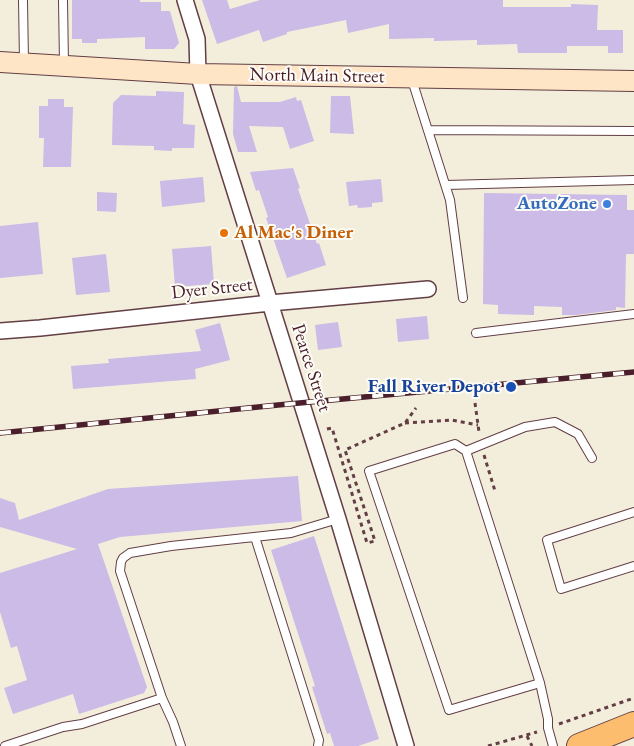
<!DOCTYPE html>
<html>
<head>
<meta charset="utf-8">
<style>
	body { margin:0 }
	canvas { display:block; background:#f2eedb }
</style>
</head>
<body>
<canvas width="634" height="746"></canvas>
<script>
const g = document.querySelector('canvas').getContext('2d');
g.lineJoin = 'round';
function paint(path, color) {
  g.fillStyle = color;
  g.fill(path, 'evenodd');
}
function toPath(rows) {
  const path = new Path2D();
  for (const r of rows) {
    path.moveTo(r[0], r[1]);
    for (let i = 2; i < r.length; i += 2) path.lineTo(r[i], r[i + 1]);
  }
  return path;
}
function stroke(path, color, width, dash) {
  g.strokeStyle = color;
  g.lineWidth = width;
  g.lineCap = dash ? 'butt' : 'round';
  g.setLineDash(dash || []);
  g.stroke(path);
}
function drawText(font, color, halo, rows, align = 'center') {
  g.font = font + ' "EB Garamond",serif';
  g.lineWidth = 4;
  g.setLineDash([]);
  g.textBaseline = 'middle';
  g.strokeStyle = halo;
  g.fillStyle = color;
  for (const [text, x, y, turn = 0] of rows) {
    g.save();
    g.translate(x, y);
    g.rotate((+turn || 0) * Math.PI / 180);
    g.textAlign = isNaN(turn) ? turn : align;
    if (halo) g.strokeText(text, 0, 0);
    g.fillText(text, 0, 0);
    g.restore();
  }
}
paint(toPath([
	[72,0,140,0,140,2,161,2,161,11,170,11,179,43,174,49,145,49,145,37,97,39,97,43,82,43,82,39,72,39],
	[202,0,227,0,230,9,260,0,503,0,503,7,571,7,571,4,598,5,597,30,623,30,623,53,608,53,608,46,567,46,567,53,518,53,517,44,477,45,477,40,434,41,434,38,389,39,389,24,348,33,346,20,287,32,287,34,263,42,259,30,217,44],
	[237,86,241,102,280,102,296,97,297,101,301,100,314,141,290,149,283,127,249,126,257,152,238,152,233,134,234,87],
	[156,91,184,92,183,124,195,125,194,148,172,148,172,151,154,150,154,146,112,145,113,103,121,95,156,96],
	[331,96,350,96,354,134,330,133],
	[48,99,64,99,64,107,73,107,71,167,43,167,44,138,39,138,39,106,48,106],
	[293,168,300,188,298,189,317,244,319,243,326,265,287,278,266,218,268,217,259,190,256,191,250,172],
	[203,177,205,202,162,207,160,181],
	[381,179,383,202,372,203,372,207,358,208,357,205,349,206,346,182],
	[97,192,117,193,116,212,97,211],
	[484,193,627,195,627,210,634,210,634,254,626,254,625,308,616,307,616,310,576,315,562,315,562,307,534,306,534,315,498,314,498,305,483,304],
	[38,222,43,274,0,278,0,226],
	[211,246,214,284,175,287,172,249],
	[106,254,110,292,76,295,72,258],
	[427,316,429,339,398,342,396,319],
	[338,322,342,347,318,350,315,325],
	[220,323,230,360,195,369,196,379,73,389,71,366,109,363,108,359,201,351,195,330],
	[298,476,302,521,120,537,98,544,147,687,144,693,79,714,73,694,13,714,4,688,27,680,17,646,11,648,0,612,0,573,77,549,0,527,0,498,15,503,19,520,108,489],
	[314,536,379,739,358,746,334,746,330,733,327,734,312,687,315,686,271,550]
]), '#ccbae7');
const service = toPath([
	[23,0,24,62],
	[63,0,64,64],
	[412,80,450,200,463,298],
	[428,130,634,131],
	[446,185,634,180],
	[476,333,634,314],
	[466,451,525,427,555,422,578,434,592,458],
	[634,512,547,540,561,589,634,566],
	[255,537,319,740,318,746],
	[540,683,449,710,369,471,455,444,466,451,540,683,548,719,548,728,553,746],
	[5,746,63,727,82,724,162,698],
	[181,746,173,722,162,698,120,571,121,562,123,558,130,553,171,546,291,533,338,519]
]);
const minor = toPath([
	[185,0,197,39,198,74,338,519,406,746],
	[0,331,40,328,270,303,428,289]
]);
const secondary = toPath([
	[0,62,198,74,634,81]
]);
const trunk = toPath([
	[579,746,634,724]
]);
stroke(service, '#633e45', 10);
stroke(minor, '#633e45', 18);
stroke(secondary, '#633e45', 22);
stroke(trunk, '#633e45', 26);
stroke(toPath([
	[475,403,479,432],
	[405,423,451,420,478,425],
	[327,429,332,428,367,543,375,541,345,450,405,423,416,408],
	[484,455,495,491],
	[559,724,634,698],
	[527,736,532,746],
	[488,746,537,732]
]), '#633e45', 3, [4, 4]);
stroke(service, '#fff', 8);
stroke(minor, '#fff', 15);
stroke(secondary, '#fee5c5', 20);
stroke(trunk, '#fcbd6e', 24);
const rail = toPath([
	[0,433,278,405,634,372]
]);
stroke(rail, '#4a1f2b', 5.5);
stroke(rail, '#fdfcf7', 4, [11]);
for (const [x, y, r, color] of [
	[607,204,5,"#3f7fe0"],
	[224,233,5,"#e8710a"],
	[511,387,6,"#1a4fb4"]
]) {
  const dot = new Path2D();
  dot.arc(x, y, r, 0, 2 * Math.PI);
  g.fillStyle = color;
  g.fill(dot);
  stroke(dot, '#fdfcf7', 2);
}
drawText('19px', '#4a1f2b', '#fdfcf7', [
	["North Main Street",317,76,1],
	["Dyer Street",212,289,-6],
	["Pearce Street",311,368,72]
]);
drawText('bold 19px', '#366cbe', '#fdfcf7', [
	["AutoZone",597,204]
], 'right');
drawText('bold 19px', '#c56008', '#fdfcf7', [
	["Al Mac's Diner",234,233]
], 'left');
drawText('bold 19px', '#164399', '#fdfcf7', [
	["Fall River Depot",500,387]
], 'right');
</script>
</body>
</html>
